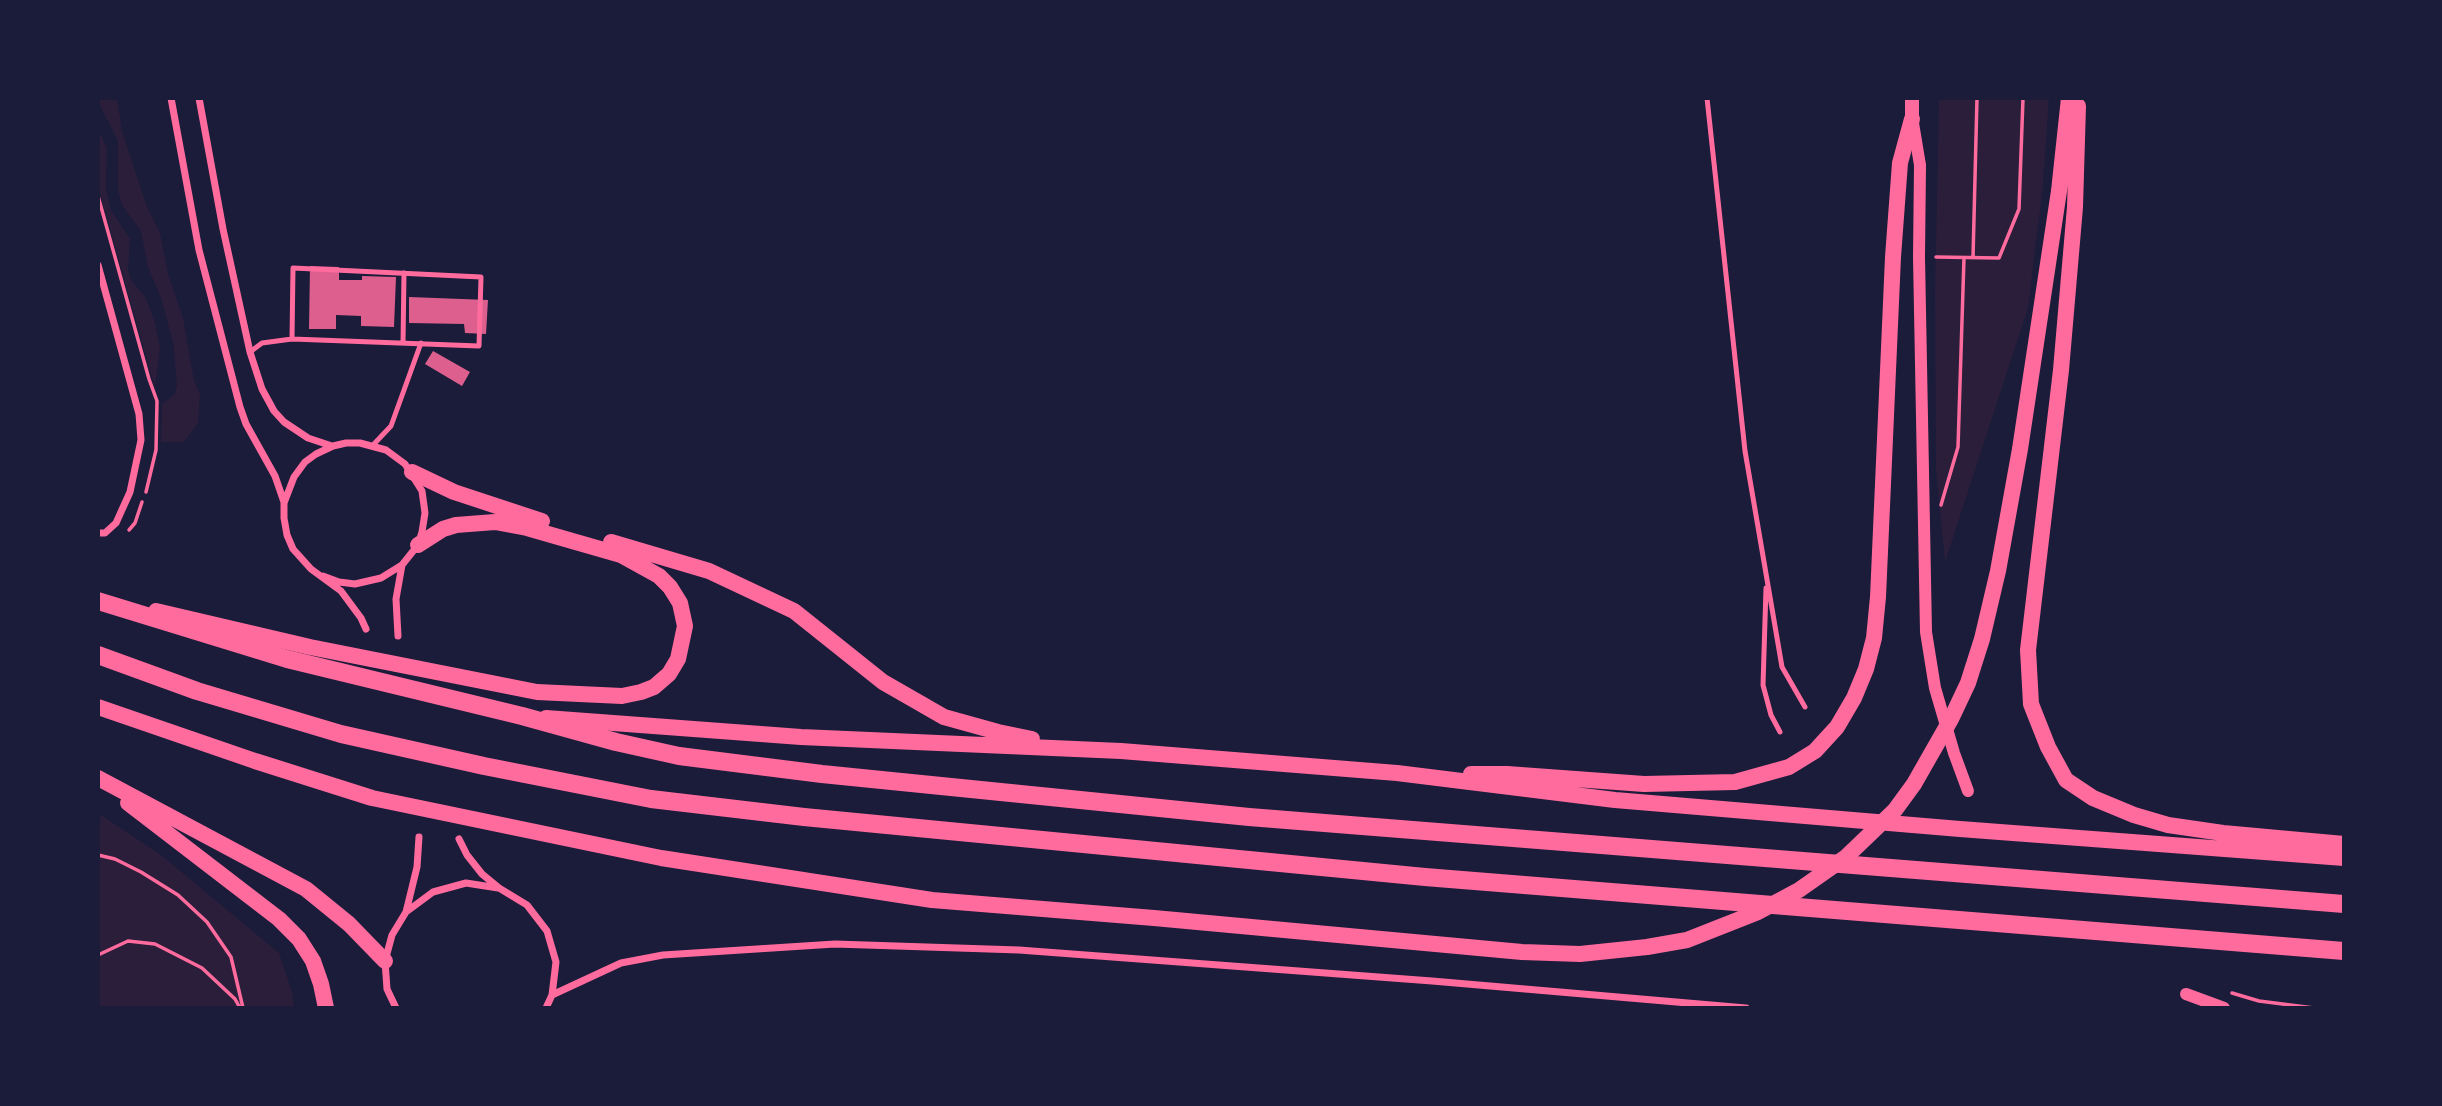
<!DOCTYPE html>
<html>
<head>
<meta charset="utf-8">
<style>
	body { margin:0 }
	#map { position:relative; width:2442px; height:1106px; overflow:hidden; background:#1b1b3a; font-family:"Roboto Serif",serif }
	canvas { display:block }
	.frame { position:absolute; inset:0; border:100px solid #1b1b3a; pointer-events:none }
</style>
</head>
<body>
<div id="map">
<canvas width="2442" height="1106"></canvas>
<div class="frame"></div>
</div>
<script>
const g = document.querySelector('canvas').getContext('2d');
g.lineJoin = 'round';
function paint(path, color) {
  g.fillStyle = color;
  g.fill(path, 'evenodd');
}
function toPath(rows) {
  const path = new Path2D();
  for (const r of rows) {
    path.moveTo(r[0], r[1]);
    for (let i = 2; i < r.length; i += 2) path.lineTo(r[i], r[i + 1]);
  }
  return path;
}
function stroke(path, color, width, dash) {
  g.strokeStyle = color;
  g.lineWidth = width;
  g.lineCap = dash ? 'butt' : 'round';
  g.setLineDash(dash || []);
  g.stroke(path);
}
paint(toPath([
	[99,98,117,98,122,131,147,207,160,233,168,274,183,318,194,381,200,394,198,423,184,442,161,442,162,404,175,394,177,385,173,342,161,298,148,267,141,231,122,205,118,190,118,141,99,104],
	[1939,98,2049,98,2043,185,2028,308,1945,562,1936,470,1935,292],
	[98,129,107,148,106,190,111,210,130,239,128,270,131,280,146,298,155,323,160,347,155,388,98,187],
	[98,813,161,855,279,953,292,992,294,1008,98,1008]
]), '#2a1e3b');
paint(toPath([
	[310,266,339,267,339,280,362,280,362,276,396,277,394,327,361,326,361,316,336,315,336,329,309,329],
	[409,297,488,300,486,334,465,333,464,324,409,323],
	[433,351,470,372,462,386,425,364]
]), '#dd5f8e');
stroke(toPath([
	[98,196,149,379,157,401,156,450,146,492],
	[1936,257,1999,258,2019,209,2023,98],
	[1973,258,1977,98],
	[1941,505,1958,447,1964,258],
	[129,530,135,523,142,502],
	[98,855,115,859,141,872,178,895,207,922,231,957,243,1008],
	[98,955,128,941,155,944,202,968,235,999,240,1008],
	[2232,993,2259,1001,2314,1008]
]), '#ff6b9d', 3.5);
stroke(toPath([
	[1707,98,1745,451,1782,667,1805,707],
	[403,343,404,273],
	[250,352,262,343,292,339,479,346,481,277,293,268,292,339],
	[373,445,391,426,421,343],
	[1766,588,1763,685,1771,715,1780,732]
]), '#ff6b9d', 5);
stroke(toPath([
	[171,98,199,250,240,407,246,424,275,476,284,502],
	[199,98,223,229,250,352,262,389,274,411,284,422,308,438,332,446],
	[98,265,139,414,141,440,130,492,116,523,105,533,98,533],
	[323,576,339,582,355,584,381,578,402,565,418,545,422,532,425,513,422,491,405,464,386,450,360,443,346,443,333,446,316,454,305,462,294,477,284,503,284,518,287,535,293,549,311,569,341,591,361,618,366,629],
	[398,636,396,599,402,565],
	[459,839,467,855,482,874,499,888,527,905,547,931,556,962,552,995,546,1008],
	[406,912,433,892,466,883,498,888],
	[552,995,621,963,663,955,835,944,1019,950,1432,981,1746,1008],
	[396,1008,387,989,385,961,392,935,406,912,417,867,419,837]
]), '#ff6b9d', 7);
stroke(toPath([
	[1913,123,1920,165,1919,257,1926,632,1935,688,1954,753,1968,791],
	[2186,994,2224,1008]
]), '#ff6b9d', 12);
stroke(toPath([
	[1912,119,1912,98]
]), '#ff6b9d', 14);
stroke(toPath([
	[2078,106,2075,207,2061,370,2028,650,2031,704,2048,747,2066,780,2093,798,2134,815,2168,825,2223,833,2344,844],
	[412,472,454,492,542,521],
	[611,542,709,571,794,611,883,682,944,717,998,732,1032,739],
	[156,611,310,647,537,692,622,696,641,692,654,687,669,674,678,659,685,626,680,603,670,587,659,576,621,555,527,528,495,522,456,525,443,529,418,545],
	[98,707,255,761,372,798,661,858,932,900,1154,918,1522,952,1580,954,1647,947,1687,940,1758,912,1799,890,1846,857,1895,810,1914,784,1951,719,1968,683,1982,639,1998,571,2020,449,2059,191,2069,98],
	[546,718,801,737,1121,751,1397,773,1615,800,1960,829,2344,858],
	[1471,774,1507,774,1644,784,1735,782,1789,767,1815,751,1837,727,1854,698,1866,669,1874,638,1878,597,1893,257,1900,163,1912,119],
	[98,778,306,889,349,924,385,961],
	[128,803,279,919,299,939,313,961,321,984,326,1008]
]), '#ff6b9d', 16);
stroke(toPath([
	[98,601,287,659,522,716,616,742,679,756,822,774,1249,817,2344,904],
	[98,655,197,691,341,734,484,766,651,799,804,817,1425,877,2344,951]
]), '#ff6b9d', 18);
</script>
</body>
</html>
